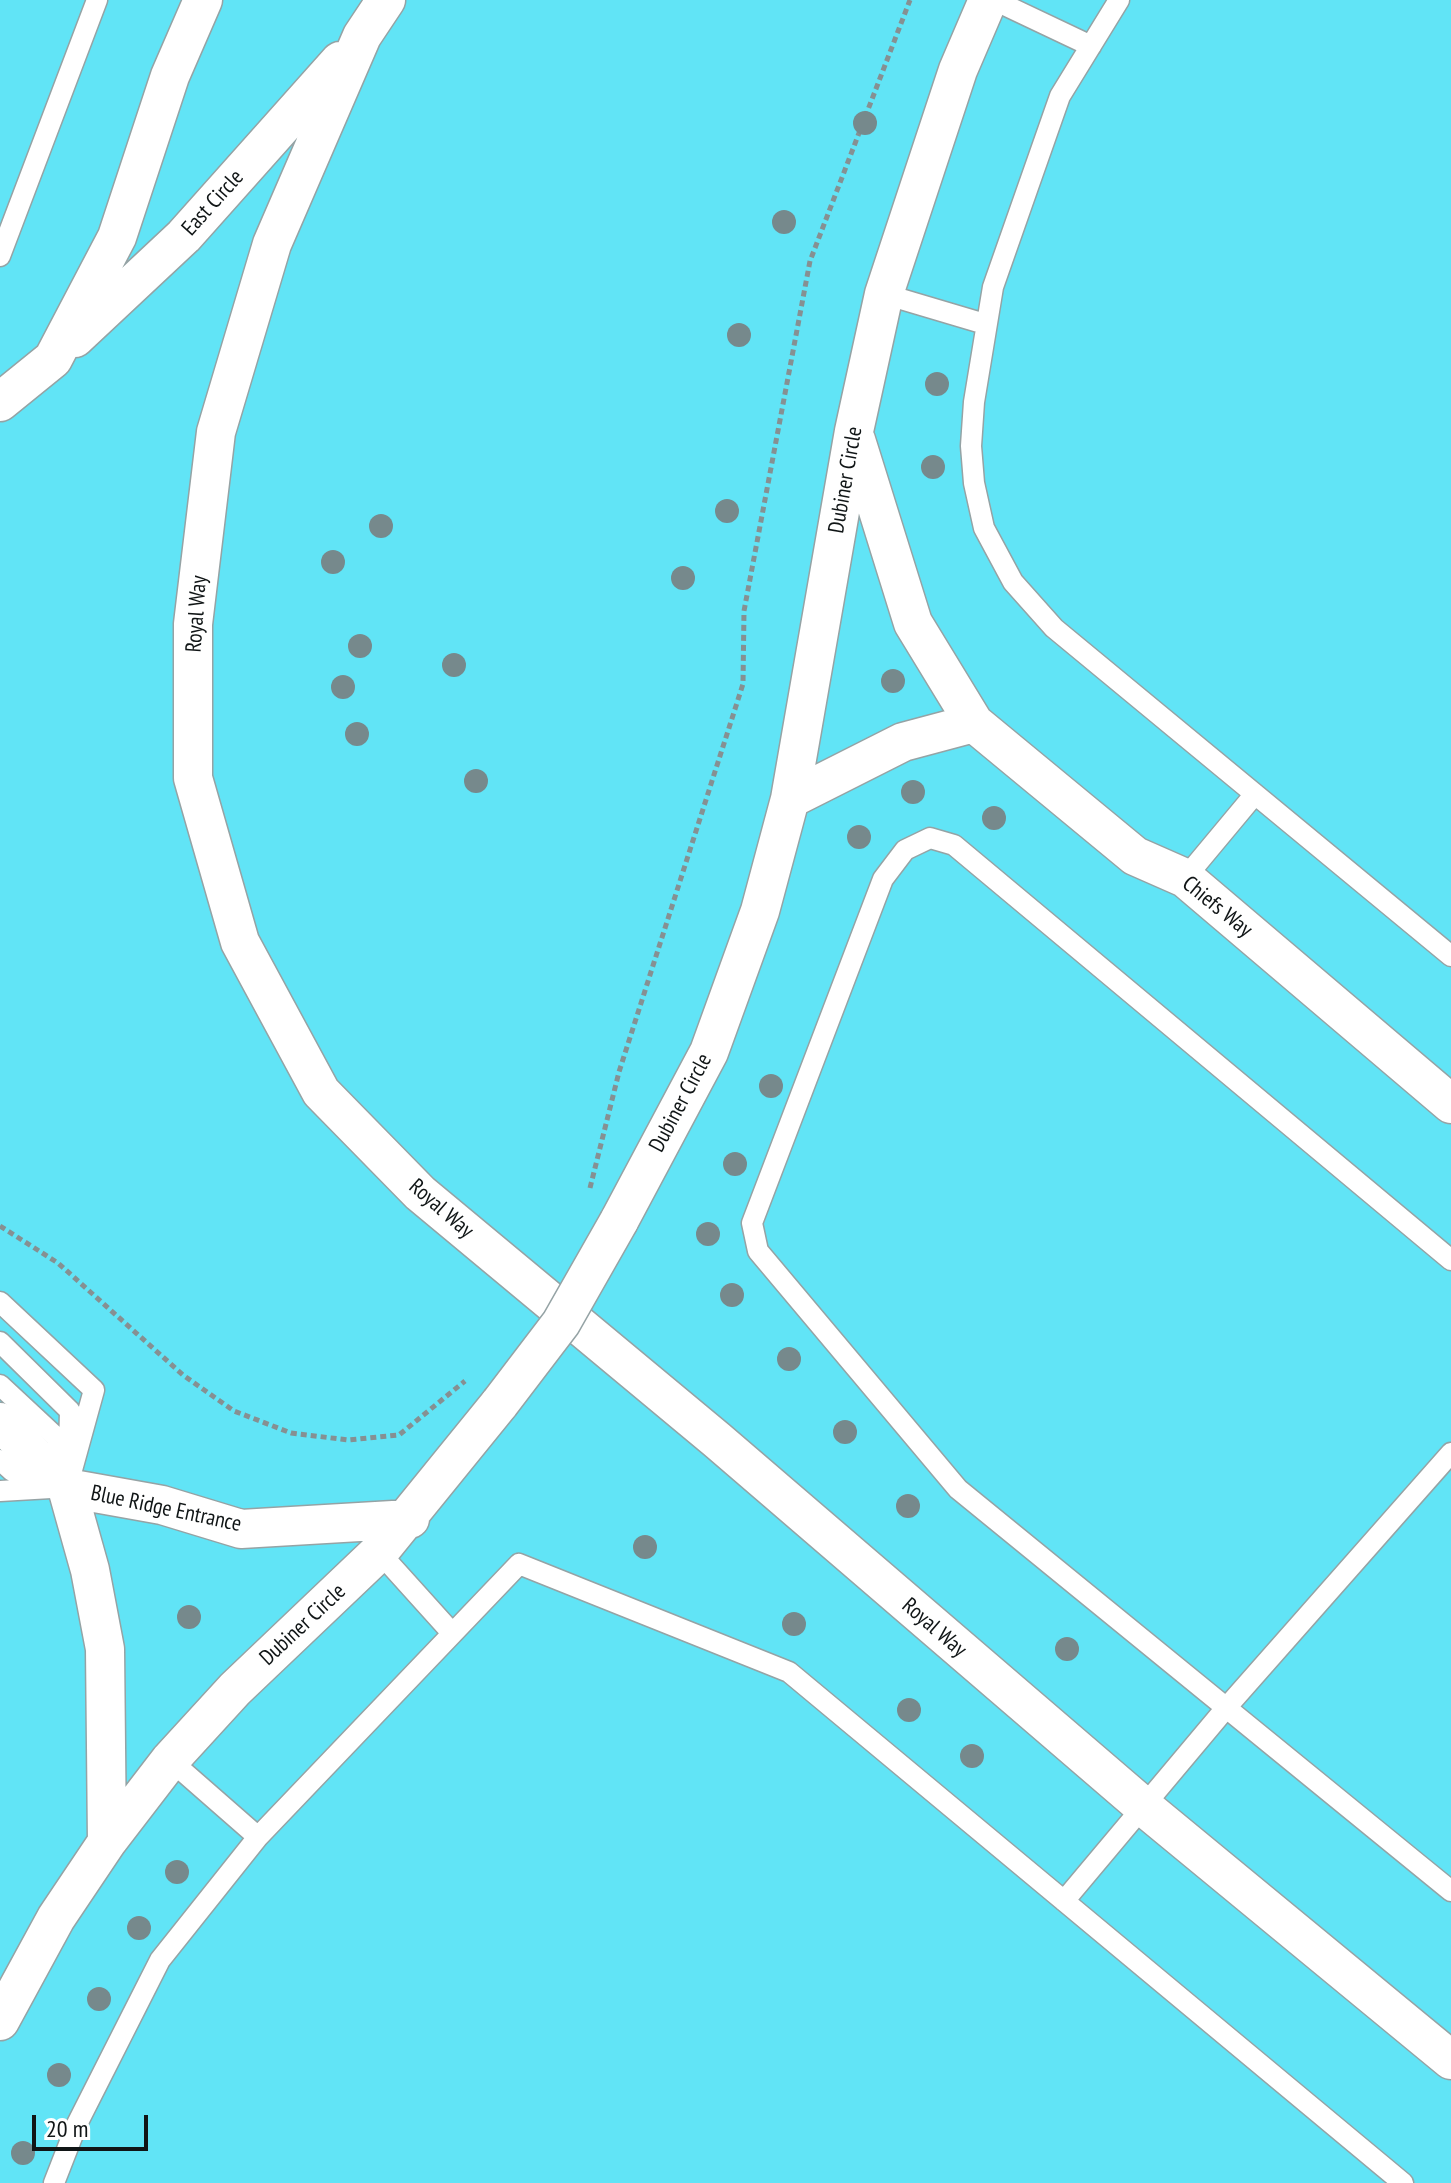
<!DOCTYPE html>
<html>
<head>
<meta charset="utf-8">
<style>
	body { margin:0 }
	#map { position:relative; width:1451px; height:2183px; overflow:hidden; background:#ebfafc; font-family:"PT Sans Narrow",sans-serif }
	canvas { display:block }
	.scale { position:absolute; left:32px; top:2115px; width:116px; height:36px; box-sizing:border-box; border:4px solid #101516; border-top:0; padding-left:10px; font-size:24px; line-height:28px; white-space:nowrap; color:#101516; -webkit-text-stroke:6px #fff; paint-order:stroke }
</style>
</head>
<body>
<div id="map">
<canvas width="1451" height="2183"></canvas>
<div class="scale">20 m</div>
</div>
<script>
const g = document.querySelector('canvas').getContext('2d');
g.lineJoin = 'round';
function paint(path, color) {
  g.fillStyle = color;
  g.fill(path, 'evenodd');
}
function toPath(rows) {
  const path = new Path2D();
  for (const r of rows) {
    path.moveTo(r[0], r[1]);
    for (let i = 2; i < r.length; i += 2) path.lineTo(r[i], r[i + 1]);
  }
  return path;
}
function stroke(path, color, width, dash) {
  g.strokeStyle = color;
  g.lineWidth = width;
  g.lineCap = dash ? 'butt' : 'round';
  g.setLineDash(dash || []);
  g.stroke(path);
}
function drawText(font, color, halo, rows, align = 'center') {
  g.font = font + ' "PT Sans Narrow",sans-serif';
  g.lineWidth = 6;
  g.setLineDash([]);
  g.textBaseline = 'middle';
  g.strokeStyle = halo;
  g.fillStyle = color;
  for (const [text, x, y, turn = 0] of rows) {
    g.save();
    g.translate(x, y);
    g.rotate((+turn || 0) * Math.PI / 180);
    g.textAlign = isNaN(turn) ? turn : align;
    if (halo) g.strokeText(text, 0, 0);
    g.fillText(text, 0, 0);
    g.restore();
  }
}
paint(toPath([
	[0,0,1451,0,1451,2183,0,2183]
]), '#61e4f6');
const service = toPath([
	[994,0,1091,46],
	[1119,0,1060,96,993,287,974,402,971,446,974,483,984,528,1013,582,1054,628,1451,956],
	[0,256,97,0],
	[884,294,985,324],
	[1185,878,1255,794],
	[1451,1260,954,845,930,838,905,850,883,879,752,1223,758,1251,958,1489,1451,1891],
	[0,1302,94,1390,67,1488],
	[0,1342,70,1411,69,1452],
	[0,1385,57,1438,61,1460],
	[0,1460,12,1471,54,1484],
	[0,1491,51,1488],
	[379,1552,452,1633],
	[170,1760,258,1837],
	[1064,1901,1226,1708,1451,1453],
	[54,2183,77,2124,160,1960,258,1837,519,1564,789,1672,1403,2183]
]);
const minor = toPath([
	[386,0,362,36,272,244,216,432,193,624,193,778,240,942,321,1092,420,1193,717,1440,1144,1807,1451,2060],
	[75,338,184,236,340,61],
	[0,402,53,359,117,237,170,76,203,0],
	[856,440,913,623,974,723],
	[790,799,903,742,974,723,1135,856,1185,878,1451,1104],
	[619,1221,709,1052,760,911,790,799,854,431,884,294,958,70,988,0],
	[0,1422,67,1488,90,1570,105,1649,107,1842],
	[67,1488,162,1505,241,1529,410,1519],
	[0,2021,56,1918,107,1842,170,1760,235,1689,379,1552,500,1403]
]);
stroke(service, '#95a3a5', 23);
stroke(minor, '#95a3a5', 41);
stroke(toPath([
	[590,1188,619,1072,743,684,744,611,810,261,910,0],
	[0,1226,58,1263,183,1375,234,1411,291,1433,348,1440,399,1435,465,1381]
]), '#869092', 5, [6, 4]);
stroke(service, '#fff', 20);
stroke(minor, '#fff', 38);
const minorBridge = toPath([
	[500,1403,561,1323,619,1221]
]);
stroke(minorBridge, '#95a3a5', 41, []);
stroke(minorBridge, '#fff', 38);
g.fillStyle = '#76898c';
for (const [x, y] of [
	[865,123],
	[784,222],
	[739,335],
	[937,384],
	[933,467],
	[727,511],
	[381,526],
	[333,562],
	[683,578],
	[360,646],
	[454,665],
	[893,681],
	[343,687],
	[357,734],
	[476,781],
	[913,792],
	[994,818],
	[859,837],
	[771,1086],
	[735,1164],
	[708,1234],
	[732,1295],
	[789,1359],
	[845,1432],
	[908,1506],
	[645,1547],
	[189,1617],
	[794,1624],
	[1067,1649],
	[909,1710],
	[972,1756],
	[177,1872],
	[139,1928],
	[99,1999],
	[59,2075],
	[23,2153]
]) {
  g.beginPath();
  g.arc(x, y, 12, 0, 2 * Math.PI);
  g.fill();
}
drawText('22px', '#101516', '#fff', [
	["East Circle",213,203,-48],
	["Dubiner Circle",846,480,-80],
	["Royal Way",197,614,-86],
	["Chiefs Way",1217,907,39],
	["Dubiner Circle",681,1103,-62],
	["Royal Way",441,1209,41],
	["Blue Ridge Entrance",166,1509,12],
	["Dubiner Circle",303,1625,-43],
	["Royal Way",934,1628,41]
]);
</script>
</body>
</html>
